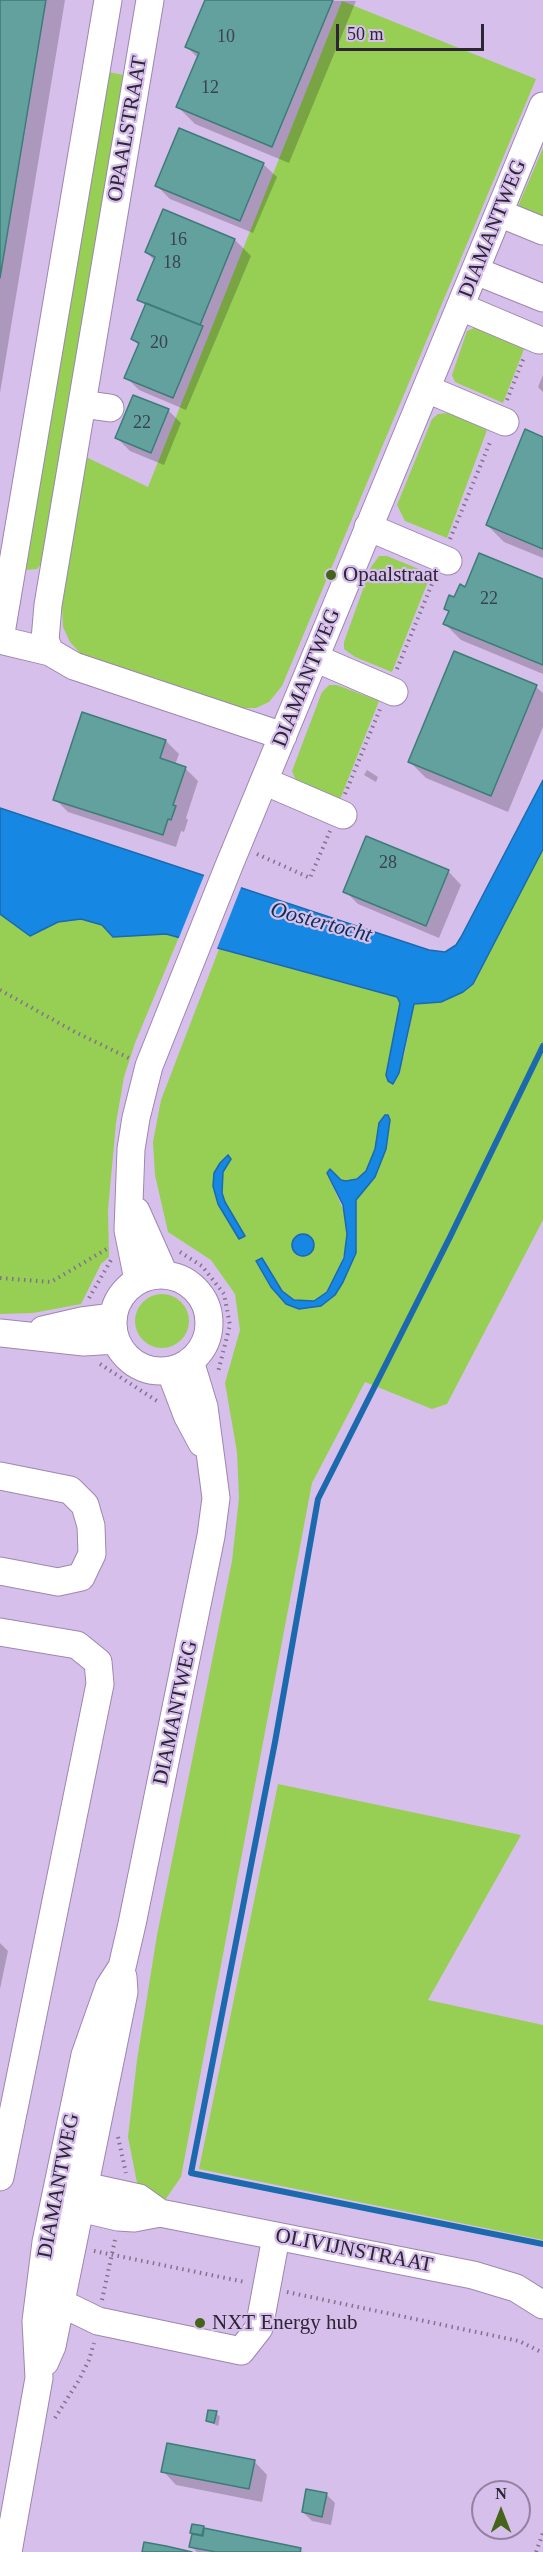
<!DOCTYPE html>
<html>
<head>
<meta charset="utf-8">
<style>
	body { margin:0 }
	#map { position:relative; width:543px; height:2552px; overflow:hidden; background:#d7bfeb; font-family:Georgia,serif }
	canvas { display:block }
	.north { position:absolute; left:471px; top:2480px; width:60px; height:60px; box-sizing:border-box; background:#d7bfeb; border:2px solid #9381a2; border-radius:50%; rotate:0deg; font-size:16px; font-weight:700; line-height:24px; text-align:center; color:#2d2435 }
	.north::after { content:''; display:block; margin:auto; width:21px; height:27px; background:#44641a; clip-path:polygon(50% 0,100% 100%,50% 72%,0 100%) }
	.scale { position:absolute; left:336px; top:24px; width:148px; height:27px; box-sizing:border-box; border:3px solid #2d2435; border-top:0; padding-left:8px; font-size:18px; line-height:21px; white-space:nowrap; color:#2d2435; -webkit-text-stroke:4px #d7bfeb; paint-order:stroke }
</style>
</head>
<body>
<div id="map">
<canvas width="543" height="2552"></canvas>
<div class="north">N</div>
<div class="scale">50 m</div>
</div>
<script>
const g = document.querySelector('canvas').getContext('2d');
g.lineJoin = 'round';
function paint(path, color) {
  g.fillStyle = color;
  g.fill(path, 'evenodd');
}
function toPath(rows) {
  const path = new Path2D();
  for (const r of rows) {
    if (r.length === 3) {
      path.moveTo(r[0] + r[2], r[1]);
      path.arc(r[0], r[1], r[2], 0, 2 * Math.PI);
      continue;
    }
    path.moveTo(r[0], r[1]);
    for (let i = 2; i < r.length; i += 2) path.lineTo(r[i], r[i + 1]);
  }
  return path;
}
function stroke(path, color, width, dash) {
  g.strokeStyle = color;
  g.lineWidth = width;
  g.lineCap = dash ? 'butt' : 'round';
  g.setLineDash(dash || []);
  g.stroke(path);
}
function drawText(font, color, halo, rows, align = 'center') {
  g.font = font + ' Georgia,serif';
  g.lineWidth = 4.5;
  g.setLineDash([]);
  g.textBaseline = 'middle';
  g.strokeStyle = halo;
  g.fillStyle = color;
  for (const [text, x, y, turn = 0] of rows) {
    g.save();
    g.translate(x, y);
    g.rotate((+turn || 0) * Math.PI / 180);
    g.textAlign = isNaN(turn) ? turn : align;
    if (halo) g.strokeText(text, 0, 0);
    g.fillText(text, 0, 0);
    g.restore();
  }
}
paint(toPath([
	[342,1,536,79,282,686,269,702,256,708,239,708,81,654,70,642,63,627,62,607,86,457,148,487],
	[108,72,124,75,41,564,37,569,26,570],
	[543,148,543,223,516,211],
	[479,326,526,344,503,403,455,382,452,375,467,331],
	[449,413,487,430,447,538,405,521,397,505,432,419,438,414],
	[379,556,387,556,431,574,392,672,355,657,344,649,344,642,371,567],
	[329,685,337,685,379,701,339,802,297,783,292,771,322,692],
	[543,849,543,1220,447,1404,432,1409,365,1382,312,1483,181,2177,165,2200,139,2193,128,2137,137,2060,157,1935,232,1561,239,1498,237,1452,225,1383,240,1330,235,1294,211,1260,168,1232,155,1175,153,1142,161,1100,219,949,397,997,400,1003,386,1075,390,1083,404,1056,414,1004,441,1002,463,992,473,984],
	[379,1123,386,1149,375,1177,356,1200,356,1253,343,1282,314,1308,299,1309,286,1304,271,1287,256,1262,262,1258,282,1291,294,1300,314,1301,327,1293,338,1273,347,1245,346,1216,327,1173,330,1170,341,1180,346,1181,357,1179,366,1171,375,1149],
	[231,1157,223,1172,222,1193,239,1239,218,1204,213,1186],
	[0,914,30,936,58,922,81,919,102,925,113,937,166,934,179,937,135,1043,124,1077,116,1123,108,1210,109,1257,101,1264,81,1304,33,1313,0,1314],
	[162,1321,27],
	[278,1784,521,1835,428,2000,543,2025,543,2240,199,2169]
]), '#97ce54');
const water = toPath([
	[543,780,543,849,473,984,463,992,441,1002,414,1004,399,1073,393,1084,388,1081,386,1075,400,1003,397,997,166,934,113,937,102,925,81,919,58,922,30,936,0,914,0,808,429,950,445,952,456,945,461,937,543,780],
	[385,1115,388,1115,390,1120,386,1149,375,1177,356,1200,356,1253,343,1282,335,1295,321,1306,299,1309,286,1304,271,1287,256,1261,262,1258,282,1291,294,1300,314,1301,327,1292,344,1258,347,1234,343,1205,327,1173,330,1169,341,1180,346,1181,357,1179,366,1171,375,1149,379,1123,385,1115],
	[228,1155,231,1159,223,1172,222,1193,225,1202,245,1236,239,1239,218,1204,213,1186,214,1173,220,1163,228,1155],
	[303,1245,11]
]);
paint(water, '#1687e2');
stroke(water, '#1d69ae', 1.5);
paint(toPath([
	[205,873,242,885,216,951,178,940]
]), '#d7bfeb');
paint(toPath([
	[0,0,65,0,0,393],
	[206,0,356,1,289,163,195,124,178,107,198,58,187,47],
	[263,164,277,177,253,233,170,199,157,186],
	[235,240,251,256,186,410,139,390,126,377,139,346,133,339,146,306,139,299,155,261,146,252],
	[543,375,543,392,538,387],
	[168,410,181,423,164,465,130,451,117,438],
	[543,438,543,558,504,542,487,525],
	[543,581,543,674,461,640,445,624,449,612,445,608,455,599],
	[536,687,543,693,543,727,508,812,426,778,410,762],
	[166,741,179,754,175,765,185,768,198,781,186,818,188,820,184,832,181,831,176,847,68,812,55,799],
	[367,770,378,777,376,782,364,775],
	[448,871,461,885,439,938,358,904,345,891],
	[0,1943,8,1951,0,1989],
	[216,2413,220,2417,218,2426,208,2421],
	[254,2461,267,2475,262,2502,176,2485,163,2471],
	[326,2494,335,2503,331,2525,312,2521,303,2512],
	[203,2528,300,2550,303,2552,197,2552,191,2546,194,2534,192,2532]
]), '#0003');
stroke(toPath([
	[543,1046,450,1237,318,1499,275,1742,191,2173,543,2244]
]), '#1d69ae', 6);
const building = toPath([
	[0,0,46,0,0,278,0,0],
	[205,0,333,0,272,147,176,107,199,53,185,47,205,0],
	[179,128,264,163,240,221,155,186,179,128],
	[163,209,235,239,200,325,137,300,155,257,145,252,163,209],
	[146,303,203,326,173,398,124,378,139,343,131,339,146,303],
	[133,395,169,409,151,453,115,438,133,395],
	[525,429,543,437,543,549,486,525,525,429],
	[479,553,543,579,543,665,443,624,449,611,444,609,449,595,454,597,460,584,465,587,479,553],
	[454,651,537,685,491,796,408,762,454,651],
	[82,712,166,740,160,758,186,767,173,805,176,806,171,820,168,819,163,835,53,800,82,712],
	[366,836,449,870,426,926,343,892,366,836],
	[208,2410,217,2411,214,2423,206,2421,208,2410],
	[167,2443,255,2460,249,2489,161,2472,167,2443],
	[306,2489,327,2493,322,2517,302,2512,306,2489],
	[192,2524,204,2526,202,2535,190,2533,192,2524],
	[204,2528,301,2548,300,2552,216,2552,189,2547,192,2534,203,2536,204,2528],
	[144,2542,166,2546,192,2552,142,2552,144,2542]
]);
paint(building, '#62a19d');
stroke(building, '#3d7c78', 1.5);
const minor = toPath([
	[150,0,48,605,45,640,50,652,74,666,283,736],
	[499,213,543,231],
	[476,271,543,298],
	[461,307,539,340],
	[427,389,505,422],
	[82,404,110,408],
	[368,527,448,561],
	[0,639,108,0],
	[0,640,50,652],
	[315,658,394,692],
	[264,781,343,815],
	[136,1211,164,1274],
	[161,1323,48],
	[138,1280,128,1230,131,1149,136,1118,149,1066,228,868,543,106],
	[43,1330,82,1321,113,1317],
	[0,1333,84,1342,116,1340],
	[170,1370,187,1415,202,1443],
	[0,1476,70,1490,85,1505,91,1526,92,1554,81,1577,58,1582,0,1571],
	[0,1632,77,1645,98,1662,100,1684,0,2177],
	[67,2190,84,2186,139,2198,160,2213],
	[57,2192,80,2208,118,2217,134,2218,160,2213,473,2275,516,2288,543,2305],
	[52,2290,61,2303,98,2321,241,2351,259,2328,276,2237],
	[45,2362,52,2346,124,1992,123,1977],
	[8,2552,39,2378,36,2321,46,2242,85,2055,109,1987,122,1967,132,1924,211,1536,216,1498,213,1475,204,1407,190,1361]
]);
stroke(minor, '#9d86af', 29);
stroke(toPath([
	[507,400,524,357],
	[450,539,491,440],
	[397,669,434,579],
	[345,794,380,709],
	[257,854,310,878,330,831],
	[0,990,75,1032,129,1058],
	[180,1252,202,1266,224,1294,230,1325,218,1372],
	[0,1278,51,1282,110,1247],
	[89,1298,111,1260],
	[100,1364,157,1401],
	[118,2137,126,2173],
	[94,2251,245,2282],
	[287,2292,519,2341,543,2353],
	[102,2300,115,2240],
	[55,2418,79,2380,89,2360,94,2343],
	[536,2552,543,2533]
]), '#827290', 4, [1.5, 4.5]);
stroke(minor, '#fff', 27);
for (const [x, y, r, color] of [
	[331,575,6,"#44641a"],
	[200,2323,6,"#44641a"]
]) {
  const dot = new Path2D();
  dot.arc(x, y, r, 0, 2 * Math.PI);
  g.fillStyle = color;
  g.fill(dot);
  stroke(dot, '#d7bfeb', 2);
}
drawText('18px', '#3a434f', null, [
	["10",226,37],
	["12",210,88],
	["16",178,240],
	["18",172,263],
	["20",159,343],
	["22",142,423],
	["22",489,599],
	["28",388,863]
]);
drawText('21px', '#2d2435', '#d7bfeb', [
	["OPAALSTRAAT",128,129,-80],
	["DIAMANTWEG",493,229,-68],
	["DIAMANTWEG",307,678,-68],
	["DIAMANTWEG",176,1713,-78],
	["DIAMANTWEG",59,2186,-79],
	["OLIVIJNSTRAAT",354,2251,11]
]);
drawText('21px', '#2d2435', '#d7bfeb', [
	["Opaalstraat",343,575],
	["NXT Energy hub",212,2323]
], 'left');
drawText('italic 22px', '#083155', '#d7bfeb', [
	["Oostertocht",321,923,15]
]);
</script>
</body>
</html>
